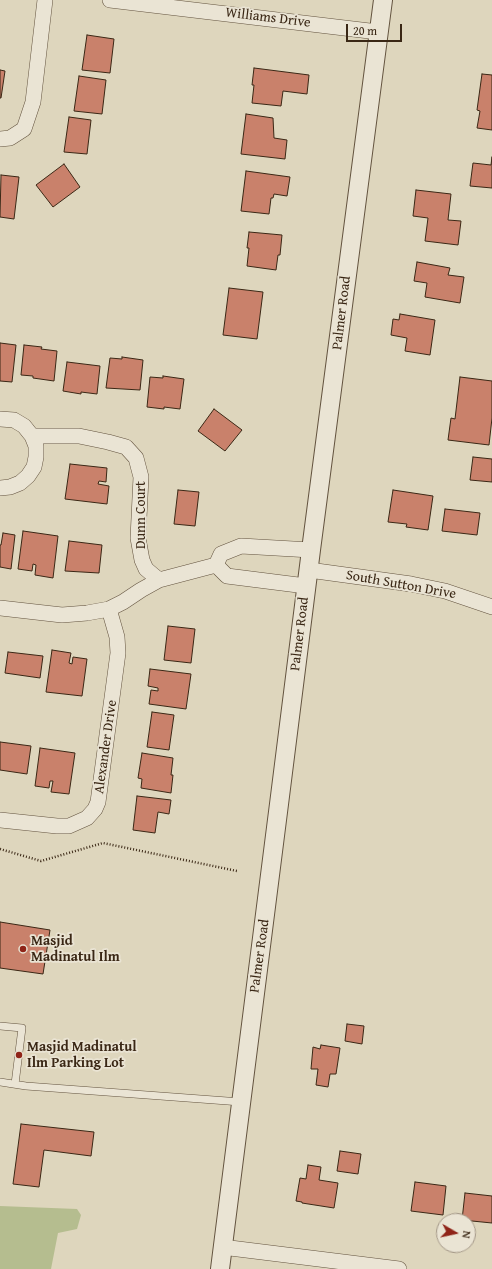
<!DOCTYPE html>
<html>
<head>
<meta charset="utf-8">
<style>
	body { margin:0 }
	#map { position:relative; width:492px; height:1269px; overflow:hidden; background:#ded6bd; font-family:"Gentium Book Plus",serif }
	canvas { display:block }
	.north { position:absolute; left:436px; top:1213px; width:40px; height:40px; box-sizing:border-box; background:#eae4d4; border:1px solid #a49888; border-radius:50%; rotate:99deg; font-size:11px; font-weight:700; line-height:16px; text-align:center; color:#3a2715 }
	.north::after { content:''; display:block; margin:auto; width:14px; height:18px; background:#8f2418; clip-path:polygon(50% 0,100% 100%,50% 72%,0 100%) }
	.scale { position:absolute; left:346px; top:24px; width:56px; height:18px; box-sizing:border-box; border:2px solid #3a2715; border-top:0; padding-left:5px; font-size:12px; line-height:14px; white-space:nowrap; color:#3a2715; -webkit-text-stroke:3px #eae4d4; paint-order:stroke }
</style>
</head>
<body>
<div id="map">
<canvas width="492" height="1269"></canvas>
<div class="north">N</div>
<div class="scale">20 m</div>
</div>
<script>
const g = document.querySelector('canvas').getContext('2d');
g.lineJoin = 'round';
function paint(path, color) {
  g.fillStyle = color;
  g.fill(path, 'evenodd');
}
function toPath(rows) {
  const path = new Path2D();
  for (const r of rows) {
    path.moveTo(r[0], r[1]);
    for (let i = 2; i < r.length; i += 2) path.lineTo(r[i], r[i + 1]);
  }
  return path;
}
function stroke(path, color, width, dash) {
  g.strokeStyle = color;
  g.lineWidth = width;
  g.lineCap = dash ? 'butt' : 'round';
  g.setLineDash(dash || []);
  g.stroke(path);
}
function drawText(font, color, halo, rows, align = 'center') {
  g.font = font + ' "Gentium Book Plus",serif';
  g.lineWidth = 3.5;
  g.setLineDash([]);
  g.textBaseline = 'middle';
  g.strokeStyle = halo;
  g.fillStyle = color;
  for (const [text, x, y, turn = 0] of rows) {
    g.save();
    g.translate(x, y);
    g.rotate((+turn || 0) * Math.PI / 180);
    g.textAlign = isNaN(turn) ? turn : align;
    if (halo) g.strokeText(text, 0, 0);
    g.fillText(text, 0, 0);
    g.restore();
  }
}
paint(toPath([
	[0,1206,77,1209,81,1215,77,1229,58,1233,51,1269,0,1269]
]), '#b5bd8f');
const building = toPath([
	[87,35,114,39,110,73,82,70,87,35],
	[254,68,309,75,307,94,283,91,281,106,252,103,254,85,252,85,254,68],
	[0,70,5,71,1,98,0,98,0,70],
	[482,74,492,75,492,130,477,128,480,111,477,110,482,74],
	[79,76,106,80,102,114,74,111,79,76],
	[246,114,273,118,274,138,287,140,285,159,241,154,246,114],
	[69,117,91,120,87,154,64,152,69,117],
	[492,157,492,188,470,186,473,163,491,165,492,157],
	[64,164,80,187,53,207,36,185,64,164],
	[246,171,290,177,287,196,274,194,273,198,271,198,269,214,241,211,246,171],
	[1,175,19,177,14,219,0,217,1,175],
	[416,190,451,194,448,220,461,221,458,245,425,241,428,218,413,216,416,190],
	[249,232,282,235,280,255,278,255,276,270,247,266,249,248,247,248,249,232],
	[417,262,450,268,448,275,464,277,460,303,425,297,427,283,414,281,417,262],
	[229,288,263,292,257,339,223,335,229,288],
	[400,314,435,320,430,355,405,351,407,338,391,335,393,319,399,320,400,314],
	[0,343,16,345,12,382,0,381,0,343],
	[24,345,42,347,41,349,57,351,54,381,33,378,33,376,21,375,24,345],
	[122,357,143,360,140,390,106,388,110,358,122,359,122,357],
	[67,362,100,366,97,394,81,392,81,394,63,391,67,362],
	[163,376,184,379,180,409,164,407,164,409,147,407,150,377,163,378,163,376],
	[460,377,492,381,492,418,489,445,448,440,451,418,455,419,460,377],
	[214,409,242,430,225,451,198,431,214,409],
	[473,457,492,459,492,482,470,480,473,457],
	[70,464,107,468,106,482,99,481,98,484,109,486,107,504,65,499,70,464],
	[178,490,199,492,195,526,174,524,178,490],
	[393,490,433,496,428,530,406,527,407,524,388,522,393,490],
	[445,509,480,513,477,535,442,531,445,509],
	[23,531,58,536,53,578,35,575,36,565,33,564,32,571,18,569,23,531],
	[3,533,15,535,11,569,0,567,0,545,1,545,3,533],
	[69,541,102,545,99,573,65,571,69,541],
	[168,626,195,629,191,663,164,660,168,626],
	[52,650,71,653,69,663,72,664,73,657,87,659,82,696,46,692,52,650],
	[8,652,43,656,40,678,5,673,8,652],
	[150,669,191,674,186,709,149,704,151,690,158,691,158,688,148,686,150,669],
	[152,712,174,715,169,750,147,747,152,712],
	[0,742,31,746,27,774,0,770,0,742],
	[40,748,75,753,69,794,51,792,53,781,50,781,49,788,35,786,40,748],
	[142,753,173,758,171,775,173,775,171,793,141,788,142,779,138,778,142,753],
	[137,796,171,800,169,814,158,812,155,833,133,830,137,796],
	[0,922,50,930,43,974,0,968,0,922],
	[347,1024,364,1026,362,1044,345,1041,347,1024],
	[321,1045,340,1048,336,1074,330,1074,328,1087,316,1085,318,1069,311,1069,313,1047,320,1049,321,1045],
	[21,1124,94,1132,91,1156,44,1150,39,1187,13,1184,21,1124],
	[340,1151,361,1154,358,1174,337,1171,340,1151],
	[308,1165,321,1167,319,1180,338,1183,334,1208,302,1203,302,1202,296,1201,300,1178,306,1179,308,1165],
	[415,1182,446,1186,443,1215,411,1211,415,1182],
	[465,1193,492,1196,492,1223,462,1220,465,1193]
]);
paint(building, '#c9816b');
stroke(building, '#3a2715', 1);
const service = toPath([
	[0,1026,22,1028,15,1084],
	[0,1082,26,1086,241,1102]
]);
const minor = toPath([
	[110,0,378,32],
	[0,139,10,138,24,129,33,102,45,0],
	[0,419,14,420,24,426,32,436,36,446,36,457,34,467,28,476,20,483,10,487,0,488],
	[32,436,79,436,108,442,126,447,136,458,141,477,138,538,142,560,146,569,159,580],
	[216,565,221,554,241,546,311,550],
	[216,565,227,576,306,586],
	[309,570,411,584,445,591,492,607],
	[0,608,62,615,87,613,109,609,123,602,141,590,159,580,216,565],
	[0,820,57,826,69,826,87,818,95,809,98,802,118,653,117,637,109,609],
	[222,1247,399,1269]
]);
const tertiary = toPath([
	[220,1269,278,812,311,550,383,0]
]);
stroke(service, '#63533f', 8);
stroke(minor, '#63533f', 16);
stroke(tertiary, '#63533f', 20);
stroke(toPath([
	[0,849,41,861,103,843,237,871]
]), '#3a2715', 2.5, [1, 2]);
stroke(service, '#eae4d4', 7);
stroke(minor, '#eae4d4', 15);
stroke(tertiary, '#eae4d4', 18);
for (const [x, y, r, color] of [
	[23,949,4,"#8f2418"],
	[19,1055,4,"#8f2418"]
]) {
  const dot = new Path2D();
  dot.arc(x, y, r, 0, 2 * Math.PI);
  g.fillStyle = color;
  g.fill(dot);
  stroke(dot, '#eae4d4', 1.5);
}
drawText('14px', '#3a2715', '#eae4d4', [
	["Williams Drive",268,18,7],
	["Palmer Road",342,313,-83],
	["Dunn Court",141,515,-90],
	["South Sutton Drive",401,585,10],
	["Palmer Road",300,634,-83],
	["Alexander Drive",106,747,-82],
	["Palmer Road",260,956,-82]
]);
drawText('bold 14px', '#3a2715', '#eae4d4', [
	["Masjid",31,941],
	["Madinatul Ilm",31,957],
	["Masjid Madinatul",27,1047],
	["Ilm Parking Lot",27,1063]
], 'left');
</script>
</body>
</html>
